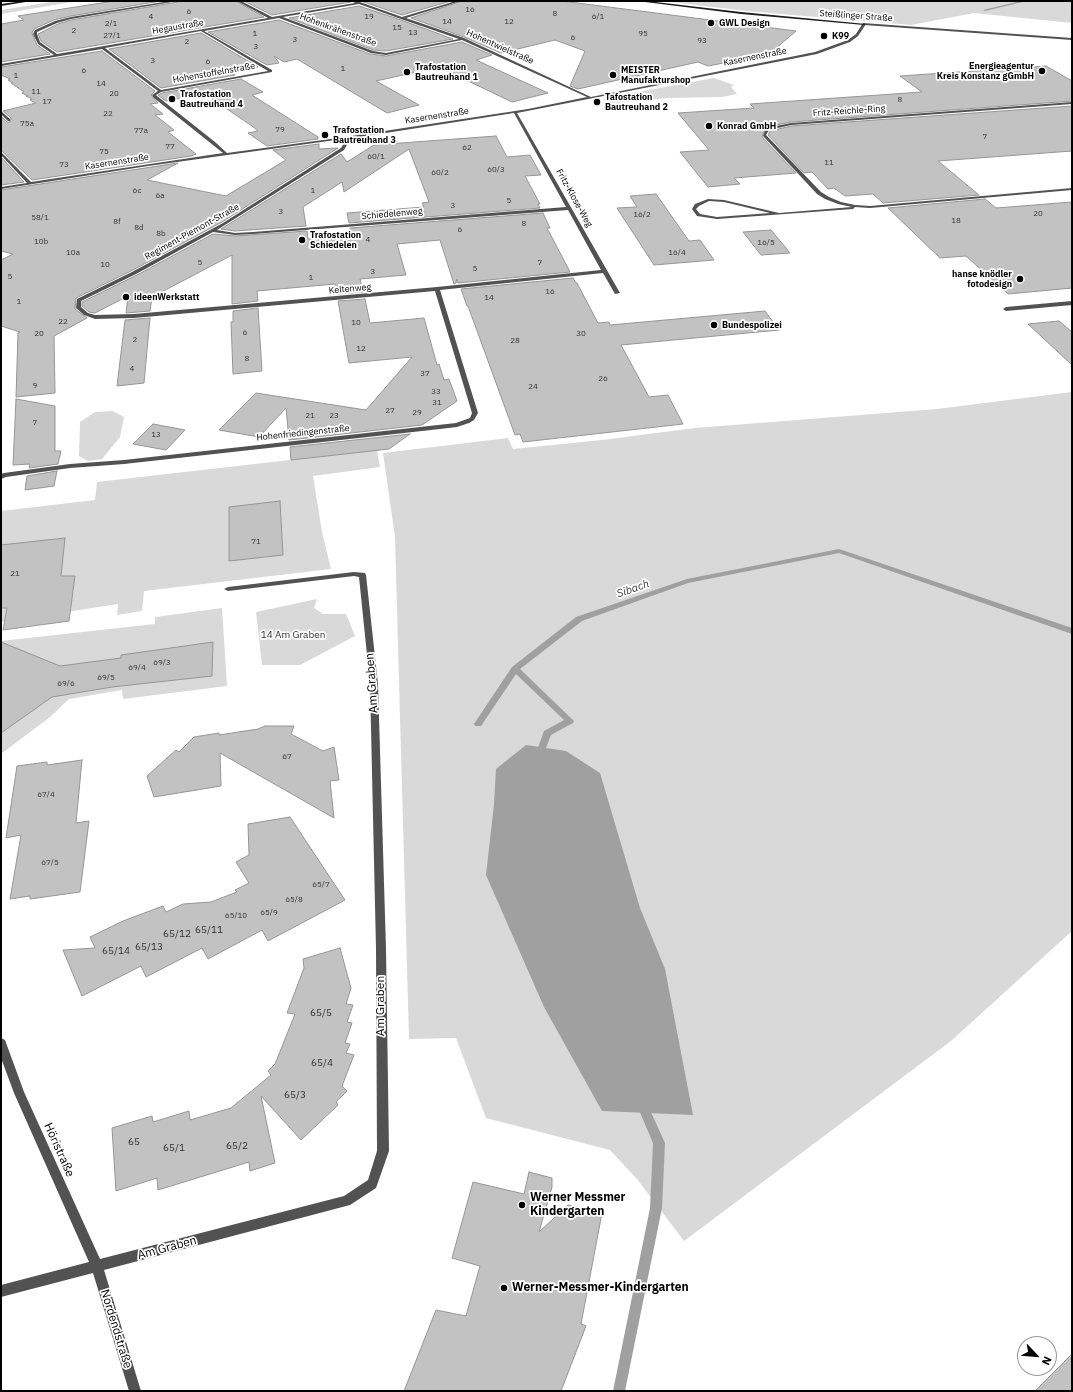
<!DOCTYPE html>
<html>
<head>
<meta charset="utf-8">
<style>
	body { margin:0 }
	#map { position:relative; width:1073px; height:1392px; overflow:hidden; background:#fff; font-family:"IBM Plex Sans",sans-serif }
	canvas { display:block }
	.frame { position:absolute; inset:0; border:2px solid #000; pointer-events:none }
	.north { position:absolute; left:1017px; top:1336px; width:40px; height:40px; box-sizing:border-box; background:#fff; border:1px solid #999; border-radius:50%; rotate:116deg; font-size:11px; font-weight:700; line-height:16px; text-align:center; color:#000 }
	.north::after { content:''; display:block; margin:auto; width:14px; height:18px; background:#000; clip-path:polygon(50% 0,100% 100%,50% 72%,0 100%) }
</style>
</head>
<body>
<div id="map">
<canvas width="1073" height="1392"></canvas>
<div class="frame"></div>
<div class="north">N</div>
</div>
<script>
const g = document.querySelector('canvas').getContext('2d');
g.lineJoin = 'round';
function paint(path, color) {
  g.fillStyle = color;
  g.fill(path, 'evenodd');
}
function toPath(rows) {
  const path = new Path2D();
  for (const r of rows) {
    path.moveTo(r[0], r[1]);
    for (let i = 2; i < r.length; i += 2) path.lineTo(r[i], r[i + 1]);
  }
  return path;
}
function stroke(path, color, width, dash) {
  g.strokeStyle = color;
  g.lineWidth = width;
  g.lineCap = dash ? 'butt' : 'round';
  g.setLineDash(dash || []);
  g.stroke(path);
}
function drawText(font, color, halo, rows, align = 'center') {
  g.font = font + ' "IBM Plex Sans",sans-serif';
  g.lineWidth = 3.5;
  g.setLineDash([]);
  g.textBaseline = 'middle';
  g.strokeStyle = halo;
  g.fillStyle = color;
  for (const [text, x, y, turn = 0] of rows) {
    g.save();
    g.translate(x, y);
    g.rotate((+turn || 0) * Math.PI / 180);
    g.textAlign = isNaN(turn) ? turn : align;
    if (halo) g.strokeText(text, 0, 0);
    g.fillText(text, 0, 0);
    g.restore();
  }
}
paint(toPath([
	[57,1,78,1,1,14,1,10],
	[663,1,1072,1,1072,23,974,13,911,25,746,11],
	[714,78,734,85,731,87,737,94,722,97,668,98,612,103,604,100,605,98],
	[1072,392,1072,931,951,1041,684,1241,637,1179,610,1150,486,1118,456,1038,409,1039,395,537,383,453,508,438,513,449,602,440,695,428,937,409],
	[113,411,124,417,120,437,102,459,88,461,79,456,80,422,95,412],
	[377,450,380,467,313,476,322,532,331,569,144,591,142,611,117,615,118,604,1,622,1,511,95,500,97,482],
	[317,599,314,608,323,614,346,614,355,636,300,665,262,665,256,612],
	[222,608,227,686,123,699,122,690,69,699,50,717,1,754,1,641,155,624,155,617]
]), '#d9d9d9');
paint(toPath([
	[526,745,566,751,600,773,640,908,665,969,693,1115,602,1111,544,1007,486,875,494,804,496,769]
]), '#a0a0a0');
paint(toPath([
	[1021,1,1027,1,985,11,983,10,1021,1],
	[839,549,1072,628,1072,634,839,553,688,583,582,621,520,669,574,721,573,723,551,735,542,758,536,758,535,756,544,731,564,720,516,674,481,726,475,726,474,724,512,667,576,617,687,579,839,549],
	[641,1098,645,1099,665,1143,662,1208,625,1391,613,1391,650,1208,653,1143,636,1103,637,1099,641,1098]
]), '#a0a0a0');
const building = toPath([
	[114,1,161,1,71,16,54,20,34,29,32,33,37,45,50,54,1,62,1,24,24,20,18,16,114,1],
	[179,1,236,1,264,17,57,52,41,41,38,34,58,24,71,20,178,2,179,1],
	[244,1,351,1,351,2,272,15,244,1],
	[361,1,451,1,402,15,361,1],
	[462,1,562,1,796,31,766,57,760,56,708,66,698,62,578,89,570,86,585,51,555,40,501,53,464,37,411,18,462,1],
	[359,6,401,20,453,39,386,51,373,50,289,18,359,6],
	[279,20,370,54,386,56,462,42,492,55,476,60,548,93,512,102,439,67,376,81,419,105,387,113,297,59,284,62,274,56,279,63,267,65,208,32,279,20],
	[201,33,258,67,231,73,235,75,161,88,109,49,201,33],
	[102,51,155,91,151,95,158,103,150,104,163,114,155,115,174,130,168,132,196,154,191,156,32,180,1,150,1,116,7,122,10,122,11,118,3,111,36,103,30,100,32,99,26,96,28,96,22,93,24,92,11,83,13,83,8,80,10,79,1,75,1,67,102,51],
	[1046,66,1072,81,1072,101,791,122,766,127,762,137,796,173,734,178,740,184,708,187,680,152,709,150,678,113,754,108,750,104,922,92,900,76,1046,66],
	[241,79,263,92,252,95,318,137,318,139,267,146,248,133,258,131,252,126,205,94,166,101,158,95,162,93,241,79],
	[1072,106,1072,151,938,161,979,195,883,203,873,194,845,196,834,188,828,189,812,172,804,173,768,135,770,131,791,126,1072,106],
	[496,136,507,157,530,155,541,175,525,176,540,204,538,204,540,208,349,223,347,213,424,207,422,203,429,202,409,149,344,192,342,182,303,207,306,226,235,231,221,229,341,154,347,162,374,145,496,136],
	[319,144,319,149,338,148,222,222,131,271,76,298,75,309,87,318,54,336,55,393,16,397,18,333,20,332,1,326,1,260,13,254,1,251,1,190,178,163,147,180,226,196,286,160,273,150,319,144],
	[1,157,24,182,1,185,1,157],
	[656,194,689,241,700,240,714,260,654,265,617,208,637,207,630,196,656,194],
	[985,199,996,208,1072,202,1072,288,1008,294,966,256,940,258,888,208,985,199],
	[543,213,550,228,547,228,570,272,458,283,457,279,456,283,454,284,440,240,397,244,406,275,360,279,363,292,336,294,335,284,257,291,258,301,232,304,232,255,152,297,150,311,126,313,128,296,95,313,89,312,82,306,82,302,137,275,213,234,235,236,307,231,308,239,352,235,350,228,543,213],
	[771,230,790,253,761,255,743,232,771,230],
	[573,278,576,283,577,283,598,323,609,322,610,325,765,311,779,330,621,345,649,397,668,395,683,424,523,442,520,434,515,435,468,306,467,306,461,289,573,278],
	[365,299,370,323,424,318,437,365,439,364,444,380,449,379,457,401,422,425,289,440,286,408,259,437,219,430,256,393,366,410,412,357,349,363,338,301,365,299],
	[258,308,262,371,233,374,231,322,233,322,233,311,258,308],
	[150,318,144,383,117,386,125,320,150,318],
	[1059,321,1072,332,1072,365,1028,324,1059,321],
	[16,399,55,406,55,451,61,451,58,464,29,468,30,464,13,465,16,399],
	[153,424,185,430,166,450,133,444,153,424],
	[410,434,389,449,291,460,290,447,410,434],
	[57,471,54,486,25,490,27,476,57,471],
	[280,501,283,555,229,561,229,507,280,501],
	[65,538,61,576,75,576,69,621,3,630,7,608,1,608,1,545,65,538],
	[1,642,60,666,121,658,121,655,213,642,212,676,112,687,52,697,1,733,1,642],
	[265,726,294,726,291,734,323,751,334,747,339,780,330,781,334,818,220,753,221,786,154,797,147,776,176,750,179,752,194,737,219,733,219,735,258,729,265,726],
	[82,760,76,823,89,821,80,892,30,899,30,896,10,899,21,835,6,838,17,766,47,762,47,765,82,760],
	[290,817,345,900,268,941,262,930,208,959,202,948,146,977,141,966,82,996,63,950,95,948,90,937,123,921,163,906,166,912,183,904,211,902,237,892,235,890,249,883,236,862,249,855,248,824,290,817],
	[340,948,351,988,346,1004,353,1005,347,1022,352,1023,345,1043,350,1044,346,1053,354,1055,342,1086,347,1091,336,1102,338,1105,301,1140,261,1096,275,1163,250,1171,249,1162,158,1190,157,1178,116,1191,112,1128,152,1116,153,1122,189,1111,190,1120,231,1108,271,1075,268,1071,275,1064,295,1014,287,1013,304,968,303,959,340,948],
	[529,1172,552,1178,552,1187,539,1232,568,1205,602,1213,581,1324,586,1326,561,1391,404,1391,436,1310,466,1316,480,1266,452,1258,473,1182,524,1194,529,1172],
	[1072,1354,1072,1391,1035,1391,1072,1354]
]);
paint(building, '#c2c2c2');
stroke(building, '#969696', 1);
paint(toPath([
	[170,1,178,1,71,19,57,23,37,32,37,34,40,42,57,54,268,18,237,1,241,1,272,17,355,3,352,1,357,1,402,17,456,1,461,1,406,18,464,38,591,97,815,52,848,40,856,34,863,23,866,24,858,36,850,42,817,54,517,113,620,293,615,294,603,273,440,290,478,413,474,420,469,423,457,427,431,430,124,464,70,468,6,477,1,479,1,474,4,473,70,464,124,460,456,423,470,418,472,413,435,291,134,318,95,319,84,315,76,308,77,299,132,272,223,223,341,148,344,143,343,139,148,166,1,189,1,187,27,183,1,155,1,152,31,182,223,153,154,98,152,95,158,91,102,49,1,66,1,64,54,55,38,44,33,34,35,30,55,21,71,17,170,1],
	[359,4,401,19,459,39,386,53,373,51,283,17,359,4],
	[279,18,371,53,386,55,462,40,587,97,528,109,345,137,227,153,215,142,157,96,156,95,161,92,272,72,272,70,204,31,279,18],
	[201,31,268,71,161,90,105,48,201,31],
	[514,113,566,207,253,232,235,233,217,230,344,150,348,143,347,139,514,113],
	[568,210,601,270,437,287,134,314,95,315,88,313,81,307,81,301,136,274,213,232,235,235,253,234,568,210],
	[1072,102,1072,104,791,125,769,130,766,135,821,192,829,197,841,202,855,205,870,206,1072,188,1072,190,870,208,855,207,853,209,717,219,697,216,692,209,695,204,708,199,724,200,779,213,852,207,838,204,825,199,817,194,763,136,766,128,791,123,1072,102],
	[709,201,724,202,770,213,717,217,700,214,696,209,699,206,709,201],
	[1,111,10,119,10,121,8,121,1,114,1,111],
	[1072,301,1072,305,1006,311,1003,309,1006,307,1072,301],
	[354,572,365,573,366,575,378,684,386,949,389,1151,376,1188,350,1205,104,1270,141,1391,129,1391,93,1273,1,1297,1,1285,89,1262,14,1093,1,1058,1,1038,5,1040,24,1092,100,1259,344,1196,368,1180,377,1151,376,949,370,684,359,577,354,576,228,591,224,589,228,587,354,572]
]), '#525252');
paint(toPath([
	[863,23,1072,38,1072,40,864,25,863,23]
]), '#525252');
paint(toPath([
	[23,1,32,1,1,6,1,4,23,1],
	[637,1,647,1,741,12,866,24,864,25,741,14,637,1]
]), '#1f1f1f');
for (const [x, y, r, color] of [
	[711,23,4,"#000"],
	[824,36,4,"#000"],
	[1042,71,4,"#000"],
	[407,72,4,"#000"],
	[613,75,4,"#000"],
	[172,99,4,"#000"],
	[597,102,4,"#000"],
	[709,126,4,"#000"],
	[325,135,4,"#000"],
	[302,240,4,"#000"],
	[1020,279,4,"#000"],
	[126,297,4,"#000"],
	[714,325,4,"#000"],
	[522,1205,4,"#000"],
	[504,1288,4,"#000"]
]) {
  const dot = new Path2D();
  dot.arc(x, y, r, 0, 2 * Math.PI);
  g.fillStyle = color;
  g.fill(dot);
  stroke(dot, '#fff', 1.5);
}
drawText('8px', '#303030', null, [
	["16",470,10],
	["6",189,12],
	["8",555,14],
	["4",151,17],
	["19",369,17],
	["6/1",598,17],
	["14",447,22],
	["12",509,22],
	["2/1",111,24],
	["15",397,28],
	["2",74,31],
	["13",413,33],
	["1",255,34],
	["95",643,34],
	["27/1",112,36],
	["6",573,38],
	["3",295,40],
	["93",702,41],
	["2",187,42],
	["3",256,47],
	["3",153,61],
	["6",208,62],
	["1",343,69],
	["6",84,71],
	["1",16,76],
	["14",101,84],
	["11",36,92],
	["20",114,94],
	["8",900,100],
	["17",47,102],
	["22",108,114],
	["75a",27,124],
	["79",280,130],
	["77a",141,131],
	["7",985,137],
	["77",170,147],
	["62",467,148],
	["75",104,152],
	["60/1",376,157],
	["11",829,163],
	["73",64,165],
	["60/3",496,170],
	["60/2",440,173],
	["6c",137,191],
	["1",313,191],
	["6a",160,196],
	["5",509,201],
	["3",453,206],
	["3",281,212],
	["20",1038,214],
	["16/2",642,215],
	["58/1",40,218],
	["18",956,221],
	["8f",117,222],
	["8",524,224],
	["8d",139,228],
	["6",460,230],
	["8b",161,234],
	["4",368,240],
	["10b",41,242],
	["16/5",766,243],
	["10a",73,253],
	["16/4",677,253],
	["5",200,263],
	["7",540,263],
	["10",105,265],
	["5",475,269],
	["3",373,272],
	["5",10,277],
	["1",311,278],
	["16",550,292],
	["14",489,298],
	["1",19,302],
	["22",63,322],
	["10",356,323],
	["6",245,333],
	["20",39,334],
	["30",581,334],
	["2",135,340],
	["28",515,341],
	["12",361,349],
	["8",247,359],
	["4",132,369],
	["37",425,374],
	["26",603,379],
	["9",35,386],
	["24",533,387],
	["33",436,392],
	["31",437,403],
	["27",390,411],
	["29",417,413],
	["21",310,416],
	["23",334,416],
	["7",35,423],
	["13",156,435],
	["71",256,542],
	["21",15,574],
	["69/3",162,663],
	["69/4",137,668],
	["69/5",106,678],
	["69/6",66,684],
	["67",287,757],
	["67/4",46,795],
	["67/5",50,863],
	["65/7",321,885],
	["65/8",294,900],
	["65/9",269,913],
	["65/10",236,916]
]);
drawText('9px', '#000', '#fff', [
	["Steißlinger Straße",856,16,4],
	["Hegaustraße",178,27,-10],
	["Hohenkrähenstraße",338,30,20],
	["Hohentwielstraße",500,47,24],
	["Kasernenstraße",755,57,-11],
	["Hohenstoffelnstraße",214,73,-10],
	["Fritz-Reichle-Ring",849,111,-4],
	["Kasernenstraße",437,116,-9],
	["Kasernenstraße",117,162,-9],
	["Fritz-Klose-Weg",574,198,61],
	["Schiedelenweg",392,214,-5],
	["Regiment-Piemont-Straße",192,232,-29],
	["Keltenweg",350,289,-5],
	["Hohenfriedingenstraße",303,433,-6]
]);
drawText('bold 9px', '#000', '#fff', [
	["GWL Design",719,23],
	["K99",832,36],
	["Energieagentur",1034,66,"right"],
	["Kreis Konstanz gGmbH",1034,76,"right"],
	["Trafostation",415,67],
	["Bautreuhand 1",415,77],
	["MEISTER",621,70],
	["Manufakturshop",621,80],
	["Trafostation",180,94],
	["Bautreuhand 4",180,104],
	["Tafostation",605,97],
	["Bautreuhand 2",605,107],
	["Konrad GmbH",717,126],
	["Trafostation",333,130],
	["Bautreuhand 3",333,140],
	["Trafostation",310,235],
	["Schiedelen",310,245],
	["hanse knödler",1012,274,"right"],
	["fotodesign",1012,284,"right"],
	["ideenWerkstatt",134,297],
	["Bundespolizei",722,325]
], 'left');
drawText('10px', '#303030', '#fff', [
	["14 Am Graben",293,635]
]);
drawText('10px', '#303030', null, [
	["65/11",209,930],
	["65/12",177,934],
	["65/13",149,947],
	["65/14",116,951],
	["65/5",321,1013],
	["65/4",322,1063],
	["65/3",295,1095],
	["65",134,1142],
	["65/2",237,1146],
	["65/1",174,1148]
]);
drawText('italic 11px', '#414141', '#fff', [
	["Sibach",633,589,-19]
]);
drawText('12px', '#000', '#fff', [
	["Am Graben",372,683,-94],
	["Am Graben",381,1006,-90],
	["Höristraße",59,1150,66],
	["Am Graben",167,1248,-15],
	["Nordendstraße",116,1329,73]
]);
drawText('bold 12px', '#000', '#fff', [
	["Werner Messmer",530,1198],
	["Kindergarten",530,1212],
	["Werner-Messmer-Kindergarten",512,1288]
], 'left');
</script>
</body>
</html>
